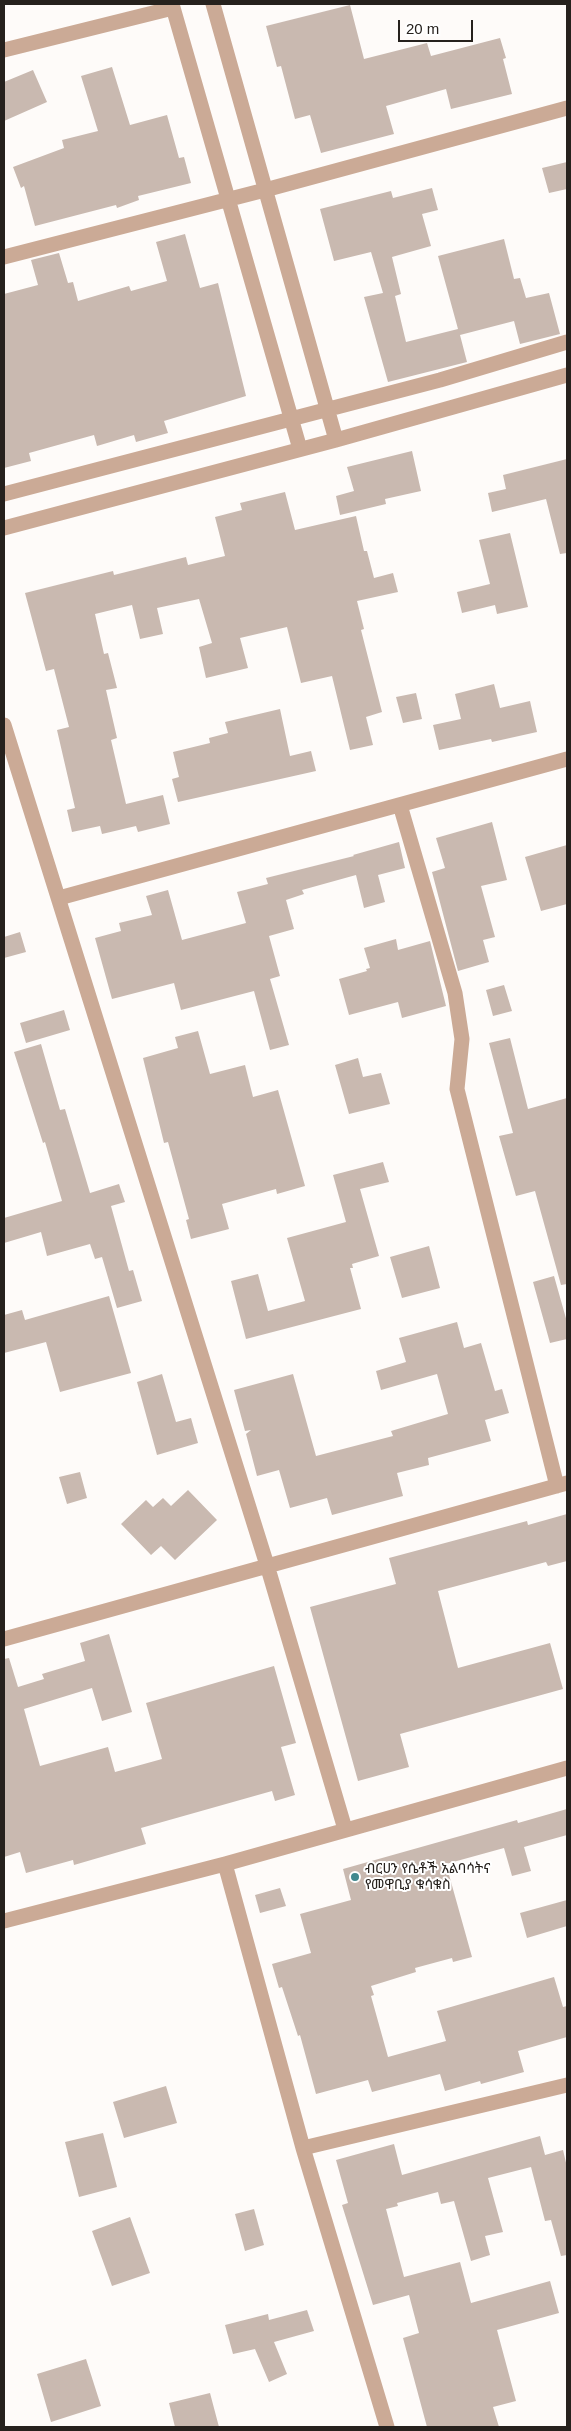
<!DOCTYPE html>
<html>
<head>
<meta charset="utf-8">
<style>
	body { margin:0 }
	#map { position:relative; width:571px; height:2431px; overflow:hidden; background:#fefbf9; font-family:Arial,sans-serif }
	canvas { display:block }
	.frame { position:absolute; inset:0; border:5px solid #26211d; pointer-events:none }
	.scale { position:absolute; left:398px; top:20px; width:75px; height:22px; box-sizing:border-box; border:2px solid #26211d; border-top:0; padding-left:6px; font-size:15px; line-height:18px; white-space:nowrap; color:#26211d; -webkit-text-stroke:4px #fff; paint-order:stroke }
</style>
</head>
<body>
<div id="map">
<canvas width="571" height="2431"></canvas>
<div class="frame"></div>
<div class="scale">20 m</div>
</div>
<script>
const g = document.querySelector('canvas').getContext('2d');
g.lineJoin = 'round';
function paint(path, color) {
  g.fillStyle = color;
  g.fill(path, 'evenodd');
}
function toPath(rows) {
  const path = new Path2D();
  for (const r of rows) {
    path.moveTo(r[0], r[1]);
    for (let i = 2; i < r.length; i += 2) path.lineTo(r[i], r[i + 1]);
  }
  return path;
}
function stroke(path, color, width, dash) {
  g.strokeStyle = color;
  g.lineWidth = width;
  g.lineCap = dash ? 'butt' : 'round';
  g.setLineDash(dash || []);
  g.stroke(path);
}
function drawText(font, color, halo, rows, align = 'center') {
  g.font = font + ' Arial,"Noto Sans Ethiopic",sans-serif';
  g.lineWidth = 4;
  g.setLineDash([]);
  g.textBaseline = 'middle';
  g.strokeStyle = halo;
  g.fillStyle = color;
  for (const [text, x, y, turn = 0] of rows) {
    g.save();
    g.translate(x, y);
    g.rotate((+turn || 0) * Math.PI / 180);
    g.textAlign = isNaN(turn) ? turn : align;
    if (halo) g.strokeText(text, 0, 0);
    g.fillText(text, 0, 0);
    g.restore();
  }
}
paint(toPath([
	[350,5,364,59,427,43,431,56,500,38,506,58,503,59,512,94,451,109,446,89,386,106,394,134,321,153,310,115,295,119,281,66,277,67,266,26],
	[112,67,130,125,167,115,179,158,184,157,191,183,138,196,139,200,117,208,116,205,35,226,24,186,21,188,13,167,64,148,62,140,98,131,81,76],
	[33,70,47,102,4,121,4,82],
	[567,162,567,189,549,193,542,168],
	[432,188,438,210,422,214,431,246,392,257,401,294,395,296,406,342,458,329,438,256,504,239,514,279,520,278,526,298,549,293,560,334,520,344,514,321,460,335,467,362,388,382,364,297,383,293,371,252,334,261,320,209,391,191,393,198],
	[185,234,200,288,218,283,246,396,164,421,168,433,136,442,134,435,97,446,94,435,29,453,31,461,4,468,4,294,38,285,31,260,59,253,68,283,73,282,78,301,129,286,131,291,167,281,156,242],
	[412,451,421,491,385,499,386,504,340,515,336,496,354,491,347,467],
	[567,459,567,553,560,554,546,499,492,512,488,493,506,489,503,475],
	[285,492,295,530,356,516,364,551,367,551,374,578,393,573,398,592,357,601,364,629,361,630,382,712,366,717,373,745,350,750,332,676,301,683,287,627,240,638,248,668,206,678,199,647,212,643,199,599,157,608,163,634,140,639,132,605,95,614,104,654,108,653,117,688,106,690,117,738,111,740,126,804,163,795,170,824,138,832,136,826,102,834,100,826,72,832,67,810,75,808,57,730,69,727,54,669,46,671,25,593,113,571,114,575,186,557,188,565,225,556,215,517,242,510,240,503],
	[510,533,528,607,497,614,495,605,462,613,457,592,490,584,479,540],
	[494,684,500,708,530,701,537,732,492,742,491,739,439,750,433,725,461,719,455,694],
	[416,693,422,719,403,723,396,697],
	[280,709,290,756,311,751,316,771,178,802,172,779,179,777,173,752,210,743,209,738,228,733,225,722],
	[492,822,507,880,481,886,495,937,483,940,489,962,458,971,432,872,445,868,436,838],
	[399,842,405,868,378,875,385,902,364,908,356,875,302,890,304,894,286,900,294,929,269,936,280,976,270,979,289,1045,270,1050,254,991,181,1010,174,983,112,999,95,938,121,931,119,923,152,915,146,896,168,890,182,940,246,923,237,892,268,884,266,878,354,856,353,855],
	[567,845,567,904,541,911,525,857],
	[20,932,26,952,4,958,4,937],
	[396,939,398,950,430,941,446,1006,402,1018,398,1002,349,1015,339,979,367,971,366,969,370,968,364,948],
	[504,985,512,1011,493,1016,486,990],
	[64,1010,70,1030,26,1043,20,1023],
	[198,1031,210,1074,245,1065,253,1097,278,1090,305,1186,277,1194,276,1189,222,1204,229,1229,191,1239,186,1220,189,1219,168,1142,164,1143,143,1058,178,1048,175,1037],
	[510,1038,528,1109,567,1098,567,1284,561,1285,535,1191,516,1196,499,1136,513,1133,489,1043],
	[41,1044,60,1110,65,1109,90,1193,119,1184,125,1202,111,1206,129,1271,133,1270,142,1301,117,1308,102,1257,95,1259,90,1244,47,1256,41,1232,4,1243,4,1218,62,1201,45,1142,43,1143,14,1052],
	[358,1058,363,1077,381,1073,390,1104,349,1114,335,1065],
	[383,1162,389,1182,360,1189,379,1256,352,1264,353,1268,350,1268,361,1309,246,1339,231,1281,258,1274,268,1311,305,1301,287,1238,346,1222,333,1175],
	[429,1246,440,1288,402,1298,390,1257],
	[554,1276,567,1322,567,1339,550,1343,533,1282],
	[109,1296,131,1373,60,1392,46,1342,4,1353,4,1315,22,1310,25,1320],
	[457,1322,464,1348,481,1343,495,1391,502,1389,509,1413,485,1420,491,1441,428,1458,429,1465,397,1473,403,1496,332,1515,327,1498,290,1508,279,1470,257,1476,246,1434,251,1430,245,1431,234,1390,293,1374,316,1456,393,1436,391,1431,448,1414,437,1374,381,1390,376,1371,406,1362,399,1338],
	[162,1374,176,1422,191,1418,198,1443,157,1455,137,1382],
	[80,1472,87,1498,67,1504,59,1477],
	[188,1490,217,1520,175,1560,161,1546,151,1555,121,1524,146,1500,153,1507,163,1498,171,1506],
	[567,1514,567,1561,548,1566,546,1562,438,1591,458,1668,550,1643,563,1689,400,1734,409,1767,358,1781,310,1607,396,1584,389,1558,527,1521,528,1525],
	[109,1634,132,1712,102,1721,92,1688,24,1709,40,1766,108,1747,115,1772,162,1759,146,1703,274,1666,296,1743,281,1747,295,1795,275,1801,272,1791,141,1828,146,1844,74,1865,73,1860,26,1873,20,1852,4,1857,4,1659,9,1658,18,1687,44,1679,42,1674,85,1661,80,1643],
	[567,1809,567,1835,524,1847,531,1871,512,1876,504,1848,446,1864,472,1957,453,1962,452,1958,415,1968,416,1972,371,1986,374,1995,371,1996,388,2057,446,2041,437,2011,554,1977,563,2007,567,2006,567,2037,518,2051,524,2072,481,2084,480,2081,445,2091,440,2074,372,2092,368,2080,316,2094,300,2035,298,2036,282,1987,279,1988,272,1964,311,1953,300,1914,351,1900,343,1869,517,1820,518,1823],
	[280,1888,286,1906,260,1913,255,1895],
	[567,1900,567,1926,527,1938,520,1913],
	[166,2086,177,2123,124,2138,113,2102],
	[103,2133,117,2187,79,2197,65,2142],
	[540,2136,545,2155,563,2150,567,2167,567,2255,561,2256,551,2220,545,2221,531,2167,488,2178,503,2232,485,2236,490,2255,471,2261,454,2201,441,2204,438,2192,397,2203,398,2206,386,2209,404,2277,460,2262,471,2303,550,2281,559,2313,497,2330,516,2401,493,2407,499,2427,427,2427,403,2338,419,2333,409,2295,373,2305,342,2205,348,2203,336,2160,394,2144,402,2175],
	[254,2209,264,2245,245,2251,235,2214],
	[130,2217,150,2273,112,2286,92,2231],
	[307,2310,314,2331,274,2342,287,2374,269,2382,255,2349,233,2354,225,2325,268,2314,269,2320],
	[86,2359,101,2406,51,2422,37,2374],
	[210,2393,219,2427,175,2427,169,2403]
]), '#c9b9b0');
stroke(toPath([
	[172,4,300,449],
	[213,4,336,440],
	[4,50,173,8],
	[4,257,265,190,567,108],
	[4,494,440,380,567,342],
	[4,528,336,440,567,375],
	[4,725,267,1565,345,1829],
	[400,805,455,993,462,1039,457,1089,557,1486],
	[59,898,567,759],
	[4,1639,567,1483],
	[225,1864,303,2148,387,2427],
	[4,1921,225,1864,567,1768],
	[303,2148,567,2085]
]), '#cbaa96', 15);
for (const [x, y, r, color] of [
	[355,1877,5,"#40888e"]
]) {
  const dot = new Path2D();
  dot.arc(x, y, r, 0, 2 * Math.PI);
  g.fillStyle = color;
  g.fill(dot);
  stroke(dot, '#fff', 2);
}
drawText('14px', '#26211d', '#fff', [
	["ብርሀን የሴቶች አልባሳትና",365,1869],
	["የመዋቢያ ቁሳቁስ",365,1885]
], 'left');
</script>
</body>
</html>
